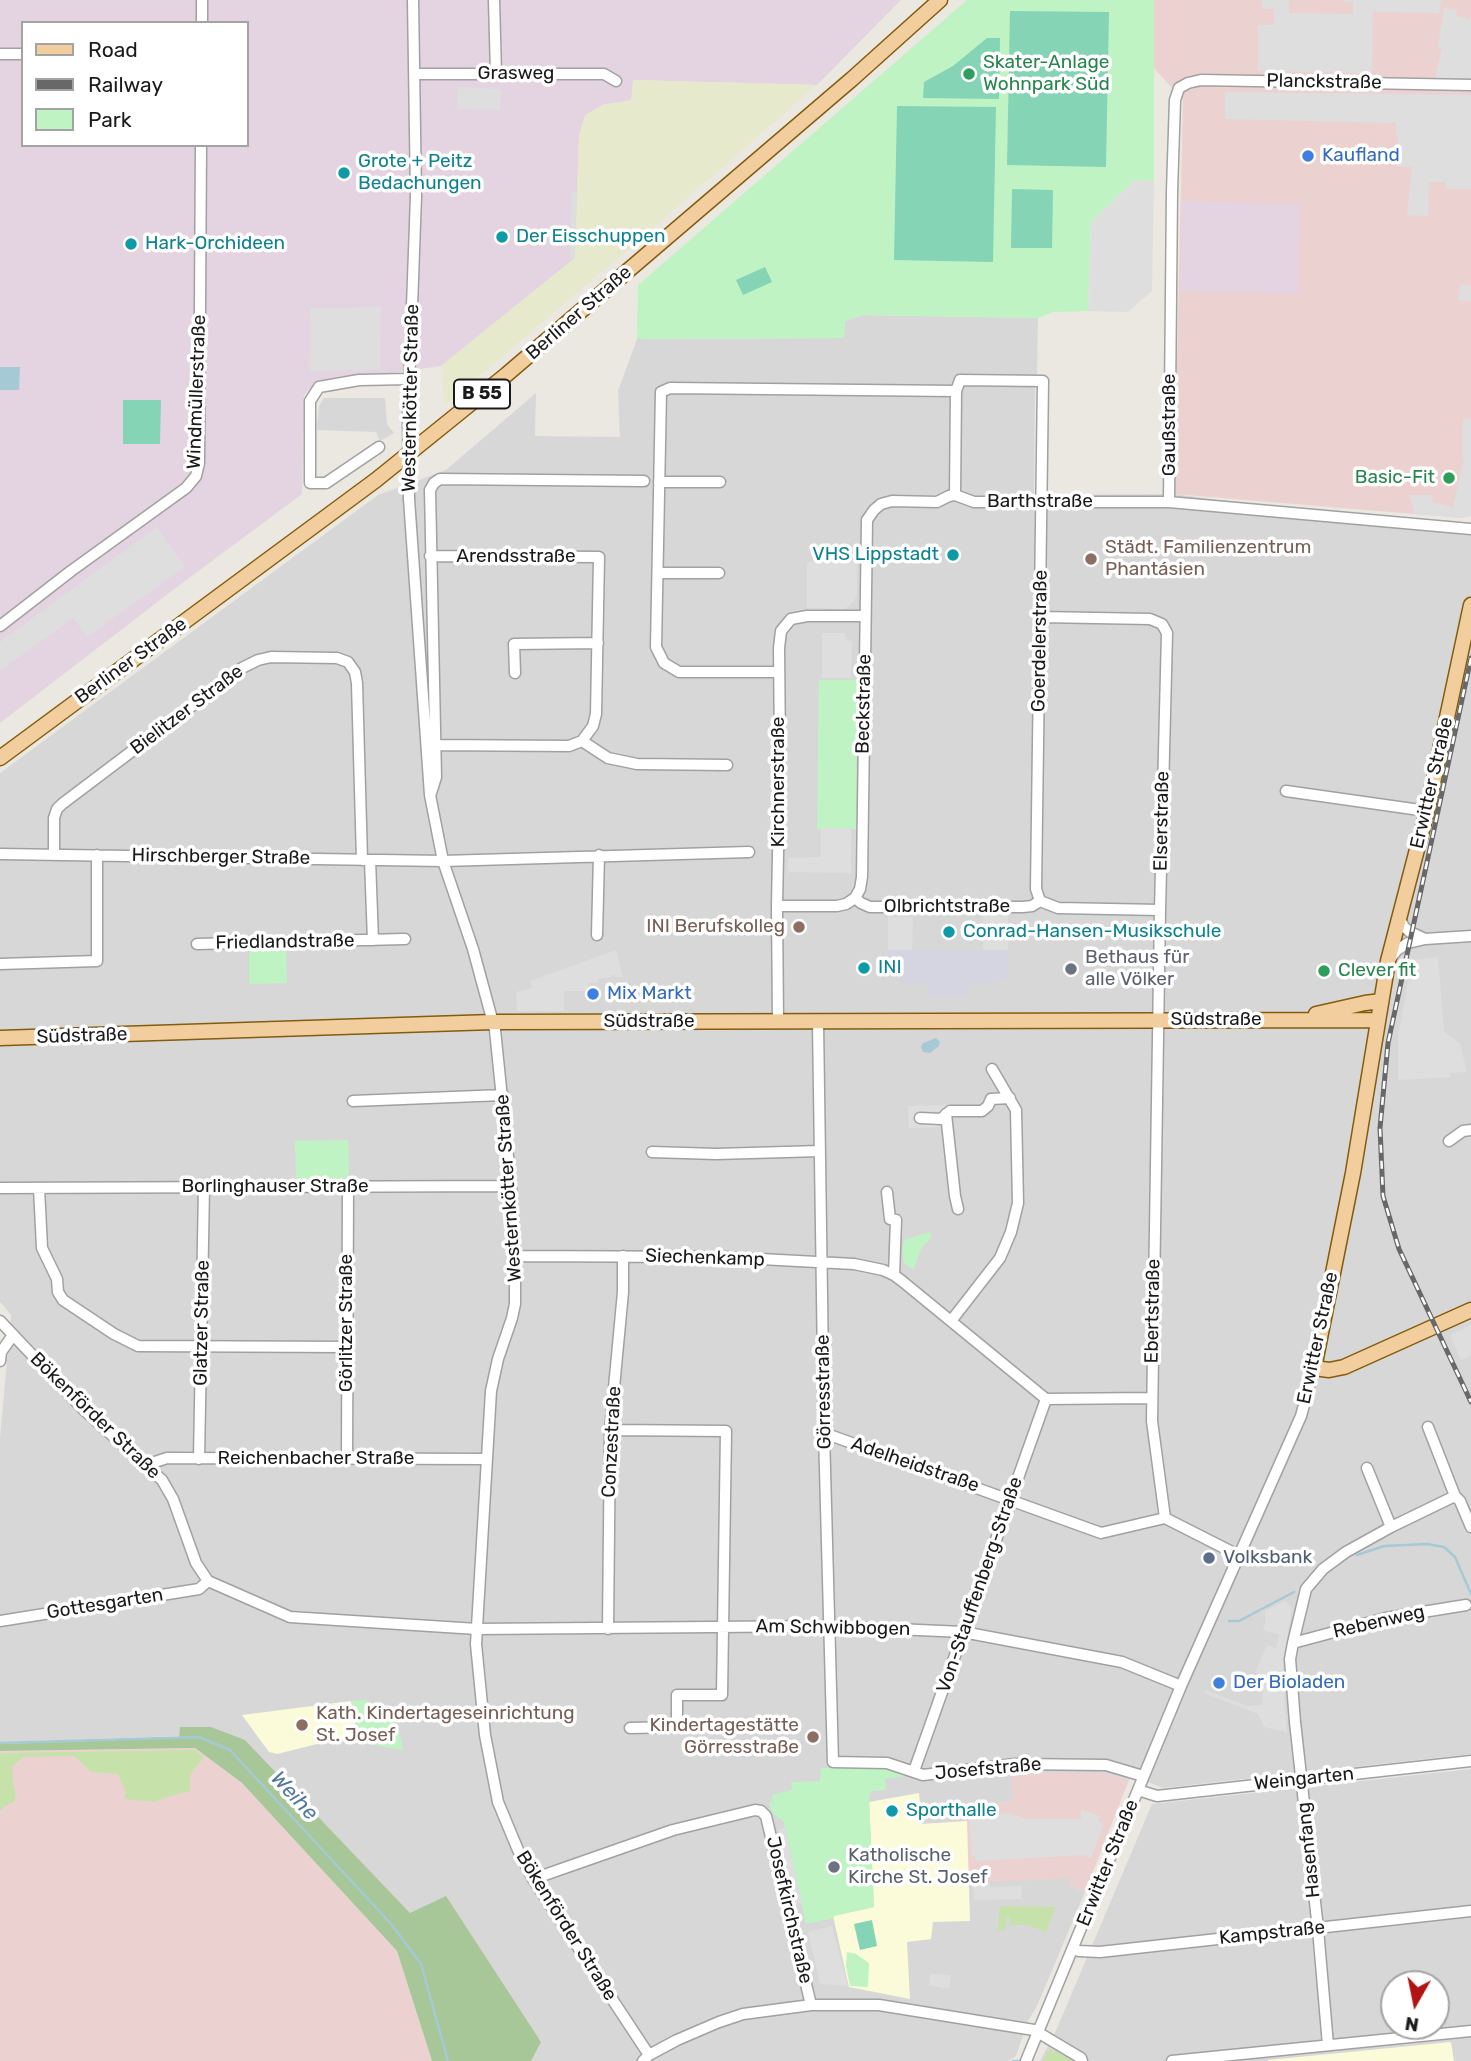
<!DOCTYPE html>
<html>
<head>
<meta charset="utf-8">
<style>
	body { margin:0 }
	#map { position:relative; width:1471px; height:2061px; overflow:hidden; background:#ebe8e1; font-family:Rubik,sans-serif }
	canvas { display:block }
	.legend { position:absolute; left:21px; top:21px; width:228px; height:126px; box-sizing:border-box; background:#fff; border:2px solid #a3a3a3; margin:0; padding:9px 12px; list-style:none; font-size:21px; color:#1a1a1a }
	.legend li { display:flex; align-items:center; gap:14px; height:35px }
	.legend b { width:35px; border:2px solid #a3a3a3 }
	.north { position:absolute; left:1380px; top:1970px; width:70px; height:70px; box-sizing:border-box; background:#fff; border:2px solid #a3a3a3; border-radius:50%; rotate:189deg; font-size:19px; font-weight:700; line-height:28px; text-align:center; color:#1a1a1a }
	.north::after { content:''; display:block; margin:auto; width:24px; height:32px; background:#b21313; clip-path:polygon(50% 0,100% 100%,50% 72%,0 100%) }
</style>
</head>
<body>
<div id="map">
<canvas width="1471" height="2061"></canvas>
<ul class="legend">
<li><b style="height:9px;background:#f2ce9f"></b>Road</li>
<li><b style="height:9px;background:#686868"></b>Railway</li>
<li><b style="height:19px;background:#c0f3c4"></b>Park</li>
</ul>
<div class="north">N</div>
</div>
<script>
const g = document.querySelector('canvas').getContext('2d');
g.lineJoin = 'round';
function paint(path, color) {
  g.fillStyle = color;
  g.fill(path, 'evenodd');
}
function toPath(rows) {
  const path = new Path2D();
  for (const r of rows) {
    path.moveTo(r[0], r[1]);
    for (let i = 2; i < r.length; i += 2) path.lineTo(r[i], r[i + 1]);
  }
  return path;
}
function stroke(path, color, width, dash) {
  g.strokeStyle = color;
  g.lineWidth = width;
  g.lineCap = dash ? 'butt' : 'round';
  g.setLineDash(dash || []);
  g.stroke(path);
}
function drawText(font, color, halo, rows, align = 'center') {
  g.font = font + ' Rubik,sans-serif';
  g.lineWidth = 7;
  g.setLineDash([]);
  g.textBaseline = 'middle';
  g.strokeStyle = halo;
  g.fillStyle = color;
  for (const [text, x, y, turn = 0] of rows) {
    g.save();
    g.translate(x, y);
    g.rotate((+turn || 0) * Math.PI / 180);
    g.textAlign = isNaN(turn) ? turn : align;
    if (halo) g.strokeText(text, 0, 0);
    g.fillText(text, 0, 0);
    g.restore();
  }
}
paint(toPath([
	[863,315,1038,318,1037,376,1035,376,1034,495,1174,494,1471,534,1471,1754,1163,1788,1131,1775,1129,1780,1105,1773,1012,1802,965,1805,967,1821,1071,1878,1069,1885,1085,1892,1037,2006,1028,2021,1016,2056,1008,2061,531,2061,541,2041,410,1913,245,1740,180,1728,180,1736,0,1742,0,1438,11,1315,0,1302,0,773,378,495,446,470,536,393,535,436,620,437,618,391,637,339,843,338,845,321],
	[324,398,385,398,387,424,394,433,380,441,376,432,317,430,319,406],
	[1471,1769,1471,2061,1040,2061,1055,2033,1152,1804],
	[1394,1984,1436,1984,1436,2026,1394,2026]
]), '#d8d7d7');
paint(toPath([
	[1154,0,1471,0,1471,515,1462,518,1174,494,1183,100,1153,67],
	[195,1748,242,1783,397,1951,432,2061,0,2061,0,1751],
	[1012,1772,1105,1773,1129,1780,1085,1892,1069,1885,1071,1878,969,1883,965,1805,1012,1802]
]), '#ebd2d1');
paint(toPath([
	[0,0,901,0,817,85,633,80,632,100,602,105,579,135,575,258,441,366,386,374,342,376,317,381,304,395,302,494,173,590,0,723],
	[23,23,247,23,247,145,23,145],
	[1182,201,1300,204,1298,294,1180,291]
]), '#e4d3e1');
paint(toPath([
	[351,1701,357,1734,277,1754,269,1752,242,1715],
	[919,1793,922,1824,967,1821,970,1921,933,1922,931,1939,907,1942,910,1999,849,1987,833,1916,874,1907,869,1802],
	[1451,2042,1454,2061,1268,2061,1268,2060]
]), '#fbfbda');
paint(toPath([
	[633,80,817,85,630,248,445,405,441,366,575,258,579,135,585,115,602,105,631,100]
]), '#e7e9cd');
paint(toPath([
	[194,1750,204,1757,190,1775,190,1791,167,1797,155,1802,124,1799,126,1792,118,1774,91,1772,74,1756,23,1757,12,1767,13,1783,16,1795,14,1802,5,1806,0,1811,0,1753],
	[1000,1906,1056,1907,1046,1932,1028,1925,1010,1925,1010,1918,1006,1917,1005,1931,998,1930],
	[1057,2047,1076,2061,1043,2061,1050,2049,1054,2052]
]), '#c6e2aa');
paint(toPath([
	[180,1727,211,1727,245,1740,410,1913,446,1896,541,2042,531,2061,432,2061,397,1951,242,1783,195,1748,0,1751,0,1744,179,1738]
]), '#a7c799');
paint(toPath([
	[967,0,1154,0,1154,181,1135,180,1091,222,1088,311,1053,312,1038,318,863,315,845,321,844,338,637,339,638,285],
	[819,680,857,680,856,829,817,829],
	[286,947,287,983,249,984,249,948],
	[348,1140,349,1178,296,1179,295,1141],
	[929,1232,932,1237,924,1245,919,1253,914,1269,904,1264,902,1252,904,1240],
	[367,1700,379,1712,396,1717,403,1750,363,1743,359,1740,352,1701],
	[821,1768,891,1768,907,1773,906,1776,885,1779,886,1790,872,1791,869,1795,874,1907,834,1916,834,1918,806,1924,784,1822,772,1813,769,1803,773,1800,772,1795,792,1790,791,1782,820,1781],
	[847,1952,856,1954,869,1963,868,1987,850,1986,846,1966]
]), '#c0f3c4');
paint(toPath([
	[1010,11,1109,12,1106,167,1007,165],
	[987,38,1000,38,999,99,923,98,924,82,953,66],
	[897,106,996,107,993,262,894,260],
	[1012,189,1053,190,1052,248,1011,248],
	[765,267,772,282,743,295,736,280],
	[123,400,161,400,160,444,123,444],
	[872,1920,877,1946,860,1950,854,1924]
]), '#85d4b5');
paint(toPath([
	[1262,0,1289,0,1289,13,1353,14,1353,2,1345,2,1345,0,1441,0,1439,13,1373,12,1372,73,1258,71,1258,25,1274,25,1274,9,1262,9],
	[1444,8,1457,10,1456,16,1470,19,1471,14,1471,78,1435,78,1442,48,1438,47],
	[458,87,501,89,500,110,457,109],
	[1225,92,1471,95,1471,189,1446,189,1446,182,1429,182,1428,216,1407,215,1412,167,1398,167,1398,135,1396,135,1396,123,1225,119],
	[1135,180,1154,181,1152,291,1128,312,1088,311,1091,222],
	[571,192,577,193,575,258,570,258],
	[1460,284,1471,286,1471,302,1458,300],
	[381,307,380,370,309,371,310,308],
	[1471,418,1471,516,1462,518,1415,514,1409,495,1433,495,1432,502,1453,507,1464,459,1462,458,1463,419],
	[157,527,185,567,87,637,73,618,0,671,0,642],
	[807,562,857,562,857,596,851,605,844,609,807,608],
	[822,633,845,633,846,640,852,641,851,678,822,678],
	[821,828,851,828,851,873,788,872,788,858,821,857],
	[983,915,1008,915,1008,950,983,950],
	[888,917,913,917,912,950,888,950],
	[616,950,623,977,615,977,615,975,612,975,611,977,598,979,598,983,588,983,588,991,564,991,564,1011,517,1011,516,992,532,988,530,981],
	[1438,957,1444,1031,1460,1044,1467,1072,1450,1073,1450,1077,1398,1080,1398,1036,1412,960],
	[950,1105,950,1127,909,1128,908,1106],
	[1471,1325,1471,1355,1461,1360,1450,1335],
	[1285,1601,1292,1608,1282,1671,1287,1732,1264,1727,1258,1714,1204,1693,1206,1690,1247,1706,1262,1705,1264,1677,1256,1673,1256,1670,1267,1645,1276,1648,1279,1635,1263,1630,1265,1624,1265,1611],
	[1081,1810,1100,1816,1098,1821,1104,1824,1091,1858,1083,1855,977,1861,972,1854,969,1817,1010,1813,1025,1819,1081,1819],
	[785,1828,802,1903,794,1905,778,1830],
	[973,1883,989,1883,990,1887,1021,1886,1022,1899,974,1900],
	[832,1926,848,1986,820,1984,808,1932],
	[930,1974,951,1975,949,1989,929,1985]
]), '#dedede');
paint(toPath([
	[888,950,1008,950,1008,979,996,979,995,984,968,983,967,996,929,996,929,983,899,983,899,966,887,965]
]), '#d5d5e1');
paint(toPath([
	[0,367,20,367,19,390,0,390],
	[936,1038,940,1042,939,1046,930,1053,923,1052,921,1047,923,1043]
]), '#a5cad5');
stroke(toPath([
	[1357,1555,1384,1546,1427,1544,1444,1547,1455,1557,1471,1594],
	[1229,1621,1239,1621,1294,1592],
	[0,1743,199,1737,230,1750,392,1925,421,1964,448,2061],
	[1013,2061,1022,2061]
]), '#a5cad5', 2.5);
const minor = toPath([
	[494,0,496,74],
	[202,23,202,0],
	[0,54,23,54],
	[415,74,604,74,616,81],
	[408,416,416,196,413,0],
	[379,447,326,483,310,483,310,401,319,387,359,380,409,379],
	[659,482,720,482],
	[955,495,956,391],
	[409,499,430,795,443,861,473,949,495,1030,511,1186,515,1256,515,1304,512,1318,498,1359,491,1391,476,1644,485,1735,498,1802,518,1850,533,1879,649,2055],
	[1169,502,1172,191,1175,100,1179,88,1188,83,1201,80,1471,85],
	[430,556,599,557,596,714,593,726,582,741,569,746,436,745],
	[658,573,719,573],
	[1041,617,1150,619,1162,624,1167,633,1160,910,1152,1421,1165,1518,1240,1556],
	[0,626,71,571,186,488,196,476,199,463,201,145],
	[779,672,679,672,664,663,656,647,661,392,670,388,956,391,960,380,1043,381,1036,889,1040,901],
	[515,673,514,644,598,643],
	[582,741,608,758,637,764,727,765],
	[1286,791,1427,811],
	[431,793,436,777,430,490,434,483,440,479,644,481],
	[0,854,443,861,749,852],
	[54,855,54,818,57,809,62,804,242,668,258,660,271,657,337,658,348,662,355,672,357,683,362,860],
	[370,860,373,940],
	[855,898,860,889,862,877,867,520,874,510,881,504,892,501,937,502,949,496,955,495,974,502,1169,502,1471,529],
	[1040,901,1058,908,1160,910],
	[777,906,837,906,846,904,855,898,861,903,870,907,1023,907,1032,906,1040,901],
	[1399,917,1404,927,1410,932,1425,939],
	[597,935,599,855],
	[197,944,405,939],
	[1390,959,1397,950,1408,943,1425,939,1471,936],
	[0,964,97,961,97,855],
	[778,1022,777,906,780,752,779,648,781,631,791,619,807,616,865,616],
	[818,1022,824,1433,833,1762,887,1763,923,1775,1015,1764,1106,1765,1143,1776],
	[353,1101,503,1095],
	[946,1114,955,1196,958,1209],
	[920,1118,941,1119,950,1111,982,1111,988,1106,991,1099,1010,1098],
	[1449,1141,1463,1131,1471,1130],
	[652,1152,716,1154,820,1151],
	[0,1188,511,1186],
	[39,1188,42,1248,57,1279,58,1292,63,1300,114,1334,138,1346,347,1347],
	[887,1192,890,1219,896,1220,894,1275],
	[515,1256,723,1257,854,1264,883,1270,894,1275,902,1281,1046,1399,1152,1398],
	[0,1321,85,1411,162,1480,173,1499,196,1563,208,1581,290,1617,477,1629,830,1626,963,1632,1122,1662,1181,1686],
	[951,1321,1000,1258,1011,1232,1018,1203,1016,1110,992,1069],
	[0,1361,1,1352,13,1335],
	[610,1430,726,1431,722,1695,677,1695,677,1727,630,1728],
	[824,1433,1101,1533,1165,1518],
	[199,1459,204,1187],
	[347,1459,348,1187],
	[146,1465,167,1458,487,1459],
	[1367,1468,1391,1527],
	[1455,1496,1460,1501,1471,1527],
	[0,1621,199,1589,208,1581],
	[608,1629,610,1430,623,1292,623,1256],
	[1293,1643,1386,1618,1466,1605],
	[914,1771,1046,1399],
	[1138,1790,1157,1796,1471,1761],
	[533,1879,673,1830,755,1810,761,1811,766,1816,811,2005],
	[1073,1949,1079,1951,1100,1952,1471,1911],
	[1328,2045,1318,1929,1295,1722,1290,1659,1293,1643,1306,1589,1323,1569,1346,1552,1391,1527,1455,1496,1428,1427],
	[643,2061,649,2055,677,2040,719,2022,743,2014,811,2005,879,2005,1034,2030,1081,2058,1082,2061],
	[1026,2061,1181,1686,1301,1416,1314,1368],
	[1172,2061,1471,2031]
]);
const major = toPath([
	[1471,605,1427,811,1388,961,1353,1173,1314,1368,1329,1370,1344,1367,1471,1310],
	[0,758,376,480,506,375,852,79,940,0],
	[1316,1014,1365,1003,1381,1001],
	[0,1038,493,1022,1378,1020]
]);
stroke(minor, '#a1a1a1', 13);
stroke(major, '#835c0e', 17);
stroke(minor, '#fff', 10);
stroke(major, '#f2ce9f', 14);
const rail = toPath([
	[1471,658,1388,1043,1380,1128,1383,1196,1399,1249,1471,1402]
]);
stroke(rail, '#686868', 5);
stroke(rail, '#fff', 2.5, [8]);
const minorBridge = toPath([
	[408,416,409,499]
]);
stroke(minorBridge, '#a1a1a1', 13, []);
stroke(minorBridge, '#fff', 10);
for (const [x, y, r, color] of [
	[969,74,7,"#2e9e5b"],
	[1308,156,7,"#3f7fe0"],
	[344,173,7,"#0f9aa8"],
	[502,237,7,"#0f9aa8"],
	[131,244,7,"#0f9aa8"],
	[1449,478,7,"#2e9e5b"],
	[953,555,7,"#0f9aa8"],
	[1091,559,7,"#8d6e63"],
	[799,927,7,"#8d6e63"],
	[949,932,7,"#0f9aa8"],
	[864,968,7,"#0f9aa8"],
	[1071,969,7,"#6b7280"],
	[1324,971,7,"#2e9e5b"],
	[593,994,7,"#3f7fe0"],
	[1209,1558,7,"#5c6f8a"],
	[1219,1683,7,"#3f7fe0"],
	[302,1725,7,"#8d6e63"],
	[813,1737,7,"#8d6e63"],
	[892,1811,7,"#0f9aa8"],
	[834,1867,7,"#6b7280"]
]) {
  const dot = new Path2D();
  dot.arc(x, y, r, 0, 2 * Math.PI);
  g.fillStyle = color;
  g.fill(dot);
  stroke(dot, '#fff', 2.5);
}
for (const [x, y, w] of [
	[482,394,56]
]) {
  const box = new Path2D();
  box.roundRect(x - w / 2, y - 14.5, w, 29, 5);
  g.fillStyle = '#fff';
  g.fill(box);
  stroke(box, '#1a1a1a', 2);
}
drawText('bold 18px', '#1a1a1a', null, [
	["B 55",482,394]
]);
drawText('19px', '#27864d', '#fff', [
	["Skater-Anlage",983,63],
	["Wohnpark Süd",983,85],
	["Basic-Fit",1435,478,"right"],
	["Clever fit",1338,971]
], 'left');
drawText('19px', '#1a1a1a', '#fff', [
	["Grasweg",516,74],
	["Planckstraße",1324,82,1],
	["Berliner Straße",579,313,-41],
	["Windmüllerstraße",197,392,-88],
	["Westernkötter Straße",411,398,-89],
	["Gaußstraße",1170,425,-90],
	["Barthstraße",1040,502],
	["Arendsstraße",516,557],
	["Goerdelerstraße",1040,641,-89],
	["Berliner Straße",131,661,-36],
	["Beckstraße",864,704,-89],
	["Bielitzer Straße",187,710,-37],
	["Kirchnerstraße",779,782,-90],
	["Erwitter Straße",1432,783,-77],
	["Elserstraße",1162,821,-89],
	["Hirschberger Straße",221,857,1],
	["Olbrichtstraße",947,907],
	["Friedlandstraße",285,942,-1],
	["Südstraße",1216,1020],
	["Südstraße",649,1022],
	["Südstraße",82,1036,-2],
	["Borlinghauser Straße",275,1187],
	["Westernkötter Straße",509,1188,-94],
	["Siechenkamp",705,1258,2],
	["Ebertstraße",1153,1311,-89],
	["Glatzer Straße",202,1323,-89],
	["Görlitzer Straße",347,1323,-90],
	["Erwitter Straße",1318,1338,-78],
	["Görresstraße",824,1392,-91],
	["Bökenförder Straße",95,1416,44],
	["Conzestraße",612,1442,-87],
	["Reichenbacher Straße",316,1459],
	["Adelheidstraße",915,1465,19],
	["Von-Stauffenberg-Straße",980,1585,-71],
	["Gottesgarten",105,1604,-9],
	["Rebenweg",1379,1622,-13],
	["Am Schwibbogen",833,1628,1],
	["Josefstraße",988,1769,-5],
	["Weingarten",1304,1779,-6],
	["Hasenfang",1309,1850,-96],
	["Erwitter Straße",1108,1863,-68],
	["Josefkirchstraße",789,1910,77],
	["Bökenförder Straße",566,1926,58],
	["Kampstraße",1272,1933,-6]
]);
drawText('19px', '#366cbe', '#fff', [
	["Kaufland",1322,156],
	["Mix Markt",607,994],
	["Der Bioladen",1233,1683]
], 'left');
drawText('19px', '#0d838f', '#fff', [
	["Grote + Peitz",358,162],
	["Bedachungen",358,184],
	["Der Eisschuppen",516,237],
	["Hark-Orchideen",145,244],
	["VHS Lippstadt",939,555,"right"],
	["Conrad-Hansen-Musikschule",963,932],
	["INI",878,968],
	["Sporthalle",906,1811]
], 'left');
drawText('19px', '#785e54', '#fff', [
	["Städt. Familienzentrum",1105,548],
	["Phantásien",1105,570],
	["INI Berufskolleg",785,927,"right"],
	["Kath. Kindertageseinrichtung",316,1714],
	["St. Josef",316,1736],
	["Kindertagestätte",799,1726,"right"],
	["Görresstraße",799,1748,"right"]
], 'left');
drawText('19px', '#5b616d', '#fff', [
	["Bethaus für",1085,958],
	["alle Völker",1085,980],
	["Katholische",848,1856],
	["Kirche St. Josef",848,1878]
], 'left');
drawText('19px', '#4e5e75', '#fff', [
	["Volksbank",1223,1558]
], 'left');
drawText('italic 21px', '#5178a0', '#fff', [
	["Weihe",294,1796,47]
]);
</script>
</body>
</html>
